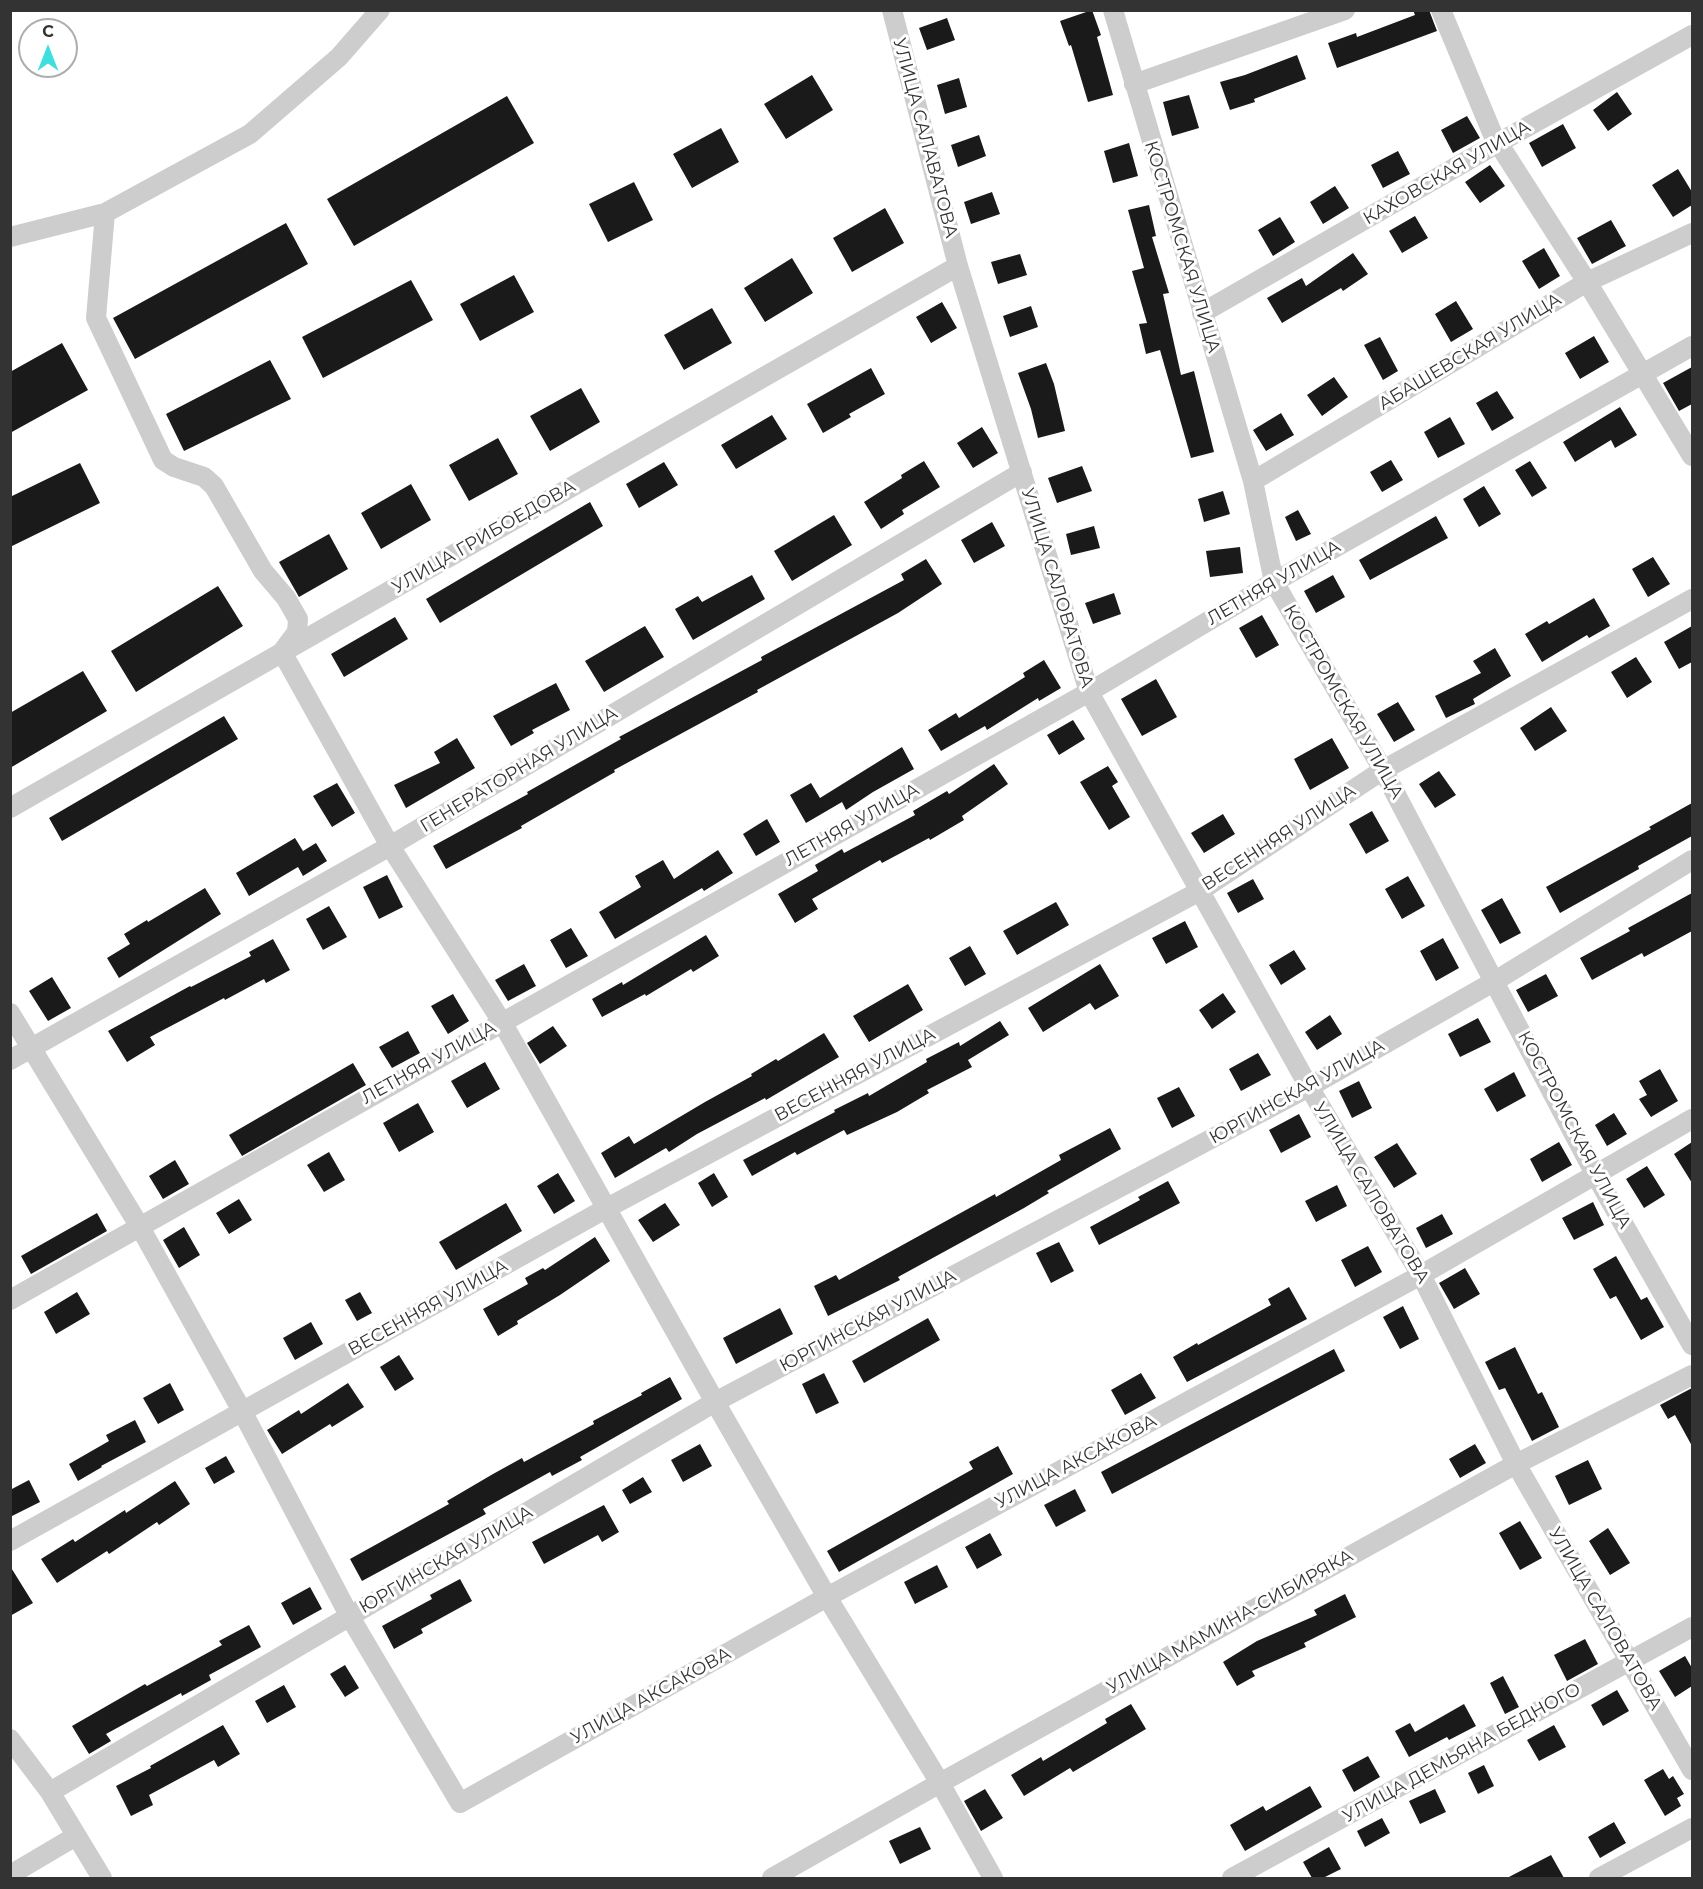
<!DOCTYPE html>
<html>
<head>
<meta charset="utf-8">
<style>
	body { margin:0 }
	#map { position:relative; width:1703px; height:1889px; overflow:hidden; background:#fff; font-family:Montserrat,sans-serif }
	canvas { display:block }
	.frame { position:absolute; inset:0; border:12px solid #333; pointer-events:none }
	.north { position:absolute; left:18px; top:18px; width:60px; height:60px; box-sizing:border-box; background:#fff; border:2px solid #adadad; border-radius:50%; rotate:0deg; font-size:16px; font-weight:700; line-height:24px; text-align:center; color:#333 }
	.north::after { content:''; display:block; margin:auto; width:21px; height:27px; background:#3fdfe0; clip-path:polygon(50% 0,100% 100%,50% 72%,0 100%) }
</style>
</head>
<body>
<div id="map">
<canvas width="1703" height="1889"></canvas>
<div class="frame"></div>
<div class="north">С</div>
</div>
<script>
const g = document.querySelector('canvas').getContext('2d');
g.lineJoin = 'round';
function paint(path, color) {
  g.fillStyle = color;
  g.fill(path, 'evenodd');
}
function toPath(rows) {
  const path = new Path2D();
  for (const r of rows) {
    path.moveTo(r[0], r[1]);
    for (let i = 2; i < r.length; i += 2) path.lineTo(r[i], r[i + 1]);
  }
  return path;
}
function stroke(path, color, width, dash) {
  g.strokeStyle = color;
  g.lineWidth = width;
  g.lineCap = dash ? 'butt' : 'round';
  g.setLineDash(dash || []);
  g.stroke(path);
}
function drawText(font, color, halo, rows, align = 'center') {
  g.font = font + ' Montserrat,sans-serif';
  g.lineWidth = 6;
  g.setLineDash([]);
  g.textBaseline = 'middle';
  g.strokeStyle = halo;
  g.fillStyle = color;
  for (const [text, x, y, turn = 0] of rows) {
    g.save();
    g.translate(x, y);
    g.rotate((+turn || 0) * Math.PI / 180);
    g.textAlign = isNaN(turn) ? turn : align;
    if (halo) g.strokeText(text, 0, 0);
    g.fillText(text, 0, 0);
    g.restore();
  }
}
paint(toPath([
	[1092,10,1101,35,1097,37,1113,95,1088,102,1071,45,1069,46,1060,21],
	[1413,10,1429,10,1437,31,1337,68,1328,43,1356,33,1357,37,1415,15],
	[947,18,955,40,927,50,919,28],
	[1297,55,1306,79,1254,99,1255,102,1230,110,1220,82,1245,75],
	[812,75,833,110,786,139,764,104],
	[959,78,967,107,945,114,937,85],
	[1617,92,1632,114,1608,131,1593,110],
	[1189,95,1199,128,1172,136,1163,102],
	[507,96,534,143,354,246,327,199],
	[1467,116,1480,138,1453,153,1441,130],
	[1563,124,1576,148,1542,167,1529,143],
	[721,128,739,162,692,188,673,154],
	[979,135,986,156,958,167,951,145],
	[1129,143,1138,176,1113,183,1104,151],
	[1398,151,1410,174,1383,188,1371,165],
	[1490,165,1505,186,1480,203,1465,182],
	[1678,169,1692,192,1692,205,1673,217,1652,185],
	[634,182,653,220,608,242,589,204],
	[1335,186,1349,208,1323,224,1310,202],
	[992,192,1000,214,971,224,964,202],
	[1149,205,1156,236,1152,237,1169,293,1163,294,1181,375,1194,371,1214,452,1191,458,1160,350,1146,354,1139,324,1147,323,1132,271,1144,268,1128,210],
	[885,208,904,243,852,272,833,238],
	[1415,216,1428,238,1402,253,1389,231],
	[1280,217,1295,242,1273,256,1258,230],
	[1611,220,1626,246,1592,264,1577,238],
	[286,223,308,264,135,359,113,318],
	[1544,248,1560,276,1539,289,1522,261],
	[1353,253,1368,274,1343,291,1341,288,1282,323,1267,298,1302,278,1306,286],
	[1020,254,1027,275,998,284,991,262],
	[792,258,813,293,765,322,744,288],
	[514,275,534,312,480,341,460,304],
	[411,280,433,320,323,378,302,337],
	[1456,301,1473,329,1451,342,1435,314],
	[942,302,957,328,931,343,916,317],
	[1031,306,1038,327,1010,337,1003,316],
	[712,308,732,343,684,370,664,335],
	[1594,336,1609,362,1580,379,1565,353],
	[1380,337,1398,371,1383,380,1364,345],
	[62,343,88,390,10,433,10,372],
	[270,360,291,399,184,451,166,414],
	[1046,363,1054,384,1065,431,1038,438,1031,409,1018,373],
	[1692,367,1692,404,1679,411,1663,383],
	[871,368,885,394,849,414,851,417,823,433,807,404],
	[1334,377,1348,397,1322,416,1307,395],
	[581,388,600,422,550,451,530,416],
	[1497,391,1514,418,1492,431,1476,403],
	[1620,407,1637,435,1615,448,1611,440,1575,462,1563,442],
	[1281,413,1294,435,1266,451,1253,430],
	[772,415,787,439,736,469,721,445],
	[1450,417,1465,444,1438,458,1424,432],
	[982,427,998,453,973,468,957,443],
	[498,438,518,474,469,501,449,465],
	[1391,460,1403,480,1382,492,1370,472],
	[924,461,940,487,902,510,904,514,881,529,864,502,902,478,901,475],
	[1530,461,1547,488,1532,497,1515,470],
	[664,462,678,485,639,508,626,484],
	[80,463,100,503,10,547,10,497],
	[1082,466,1092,491,1057,503,1048,478],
	[411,484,431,520,381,549,361,513],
	[1484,486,1501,514,1479,527,1463,499],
	[1223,491,1230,514,1204,522,1198,499],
	[590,502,603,526,440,623,426,599],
	[1298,510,1311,534,1296,541,1285,517],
	[834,515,852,545,792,581,774,551],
	[1436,516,1448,538,1370,580,1359,560],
	[992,522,1005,546,974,563,961,540],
	[1094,526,1100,548,1071,555,1066,534],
	[329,534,348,569,299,597,279,562],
	[1240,547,1243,573,1210,577,1206,551],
	[1653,557,1670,584,1648,597,1632,569],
	[926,559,942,584,898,613,757,690,758,692,614,770,615,772,521,826,522,828,446,869,433,846,528,794,527,792,621,739,619,737,762,660,761,657,904,580,901,574],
	[752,575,765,599,693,640,675,609,698,596,702,602],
	[1333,575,1345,597,1316,613,1304,591],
	[218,586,243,626,136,692,111,651],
	[1114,593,1121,614,1093,624,1085,603],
	[1594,598,1610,626,1589,638,1587,635,1542,662,1525,634,1547,621,1549,624],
	[1262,615,1279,645,1256,658,1239,628],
	[395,617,408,639,344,677,331,654],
	[645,626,664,657,604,692,585,661],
	[1692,626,1692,662,1679,669,1664,642],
	[1495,648,1511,676,1473,699,1475,704,1446,718,1435,696,1481,673,1473,661],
	[1636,657,1652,682,1627,698,1611,672],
	[1044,660,1061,688,1039,701,1038,698,987,730,985,726,941,751,928,730,956,713,959,718,1025,677,1023,673],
	[83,671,107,711,10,768,10,713],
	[1156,679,1177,717,1142,736,1121,699],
	[556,683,570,710,532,730,534,733,511,746,493,716],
	[1398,702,1415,730,1394,742,1377,714],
	[1551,707,1567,731,1535,751,1520,728],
	[224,716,238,739,62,841,49,818],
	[1073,720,1085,739,1059,755,1047,735],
	[457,738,475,768,406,808,394,785,440,763,434,752],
	[1332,738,1349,768,1310,790,1294,759],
	[902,747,914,769,873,792,846,810,842,802,806,823,790,795,811,783,820,798],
	[994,764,1008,784,962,816,964,820,930,840,929,838,882,863,880,860,812,899,818,909,795,923,778,894,818,871,815,865,842,849,844,853,915,815,913,811,947,791,949,794],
	[1108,766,1118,782,1112,786,1130,817,1109,830,1080,782],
	[1439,771,1456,795,1435,808,1419,784],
	[337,783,355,813,332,827,313,796],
	[1692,803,1692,836,1638,866,1639,869,1560,913,1546,887,1651,829,1649,827],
	[1372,811,1389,841,1366,854,1349,824],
	[1223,814,1235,834,1204,853,1191,833],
	[767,819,780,842,756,856,743,834],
	[295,838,303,851,316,843,327,861,303,876,298,867,249,896,236,873],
	[718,850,733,873,704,891,702,888,615,939,599,912,641,887,635,876,663,860,674,879],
	[387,875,403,907,379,919,363,887],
	[1408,876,1425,906,1402,919,1385,889],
	[1253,879,1264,899,1238,913,1227,893],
	[205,888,221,914,119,978,107,958,130,944,124,934,147,920,148,922],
	[1692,893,1692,931,1644,957,1642,953,1592,980,1580,958,1630,931,1628,928],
	[1502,898,1521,933,1500,944,1481,910],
	[1056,902,1069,925,1017,955,1003,931],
	[329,906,347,937,323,950,306,919],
	[1185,921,1198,947,1166,964,1152,938],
	[571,928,588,956,566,968,550,940],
	[706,935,719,956,693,972,691,969,646,996,645,994,602,1017,592,999,622,982,623,985],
	[1443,938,1459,968,1436,981,1420,951],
	[273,939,290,970,266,983,264,979,225,1000,224,998,150,1037,155,1045,127,1062,108,1031,190,986,191,987,251,956,249,952],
	[970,946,986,974,965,986,949,958],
	[1294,950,1306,969,1281,985,1269,965],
	[524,964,536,986,508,1001,495,980],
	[1100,964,1119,996,1095,1010,1090,1003,1043,1032,1028,1008],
	[1546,974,1558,996,1528,1012,1516,990],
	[52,977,71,1008,48,1021,29,991],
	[908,984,923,1010,869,1042,853,1016],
	[1223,993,1236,1012,1212,1029,1199,1010],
	[453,994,469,1021,448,1034,431,1006],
	[1330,1015,1342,1034,1317,1050,1305,1032],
	[1478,1018,1491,1042,1460,1057,1448,1034],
	[1000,1021,1009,1035,968,1060,972,1067,927,1090,929,1093,897,1112,847,1135,844,1130,797,1155,795,1152,752,1176,743,1160,835,1112,834,1110,868,1093,869,1096,927,1062,926,1059,959,1042,960,1046],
	[553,1026,567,1046,540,1064,527,1043],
	[408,1031,420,1053,392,1068,379,1047],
	[824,1033,839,1057,766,1100,765,1098,697,1134,669,1152,666,1148,615,1178,601,1153,629,1136,634,1144,705,1102,752,1076,751,1074,776,1059,778,1061],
	[1258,1053,1271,1075,1241,1091,1229,1069],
	[485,1062,500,1089,467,1108,451,1081],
	[353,1063,366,1085,242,1156,229,1135],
	[1660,1069,1678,1101,1651,1117,1639,1099,1647,1095,1639,1081],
	[1514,1072,1526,1096,1497,1112,1484,1089],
	[1359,1081,1372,1108,1352,1118,1339,1091],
	[1179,1087,1195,1116,1172,1128,1157,1098],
	[418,1103,434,1132,399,1152,383,1123],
	[1614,1113,1627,1134,1607,1146,1595,1125],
	[1299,1114,1311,1137,1281,1153,1269,1130],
	[1110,1128,1121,1149,1047,1191,1049,1193,1024,1208,898,1277,900,1280,828,1316,814,1286,836,1275,839,1280,995,1194,996,1197,1061,1160,1059,1155],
	[1559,1142,1572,1165,1542,1182,1530,1159],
	[1692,1142,1692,1183,1674,1154],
	[1397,1143,1417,1174,1394,1188,1374,1157],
	[329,1152,345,1180,324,1192,307,1165],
	[175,1160,189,1184,163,1199,149,1176],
	[1647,1166,1665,1195,1644,1208,1626,1179],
	[558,1173,575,1201,554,1214,537,1186],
	[714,1173,728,1197,712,1207,698,1183],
	[1168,1181,1180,1203,1099,1245,1090,1227,1140,1200,1138,1197],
	[1337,1185,1347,1206,1316,1222,1305,1201],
	[239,1199,252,1220,229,1234,216,1213],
	[1593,1202,1604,1225,1574,1240,1562,1218],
	[506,1203,522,1231,456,1270,439,1242],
	[665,1203,680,1225,653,1242,638,1220],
	[97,1213,107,1231,31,1274,21,1256],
	[1442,1214,1453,1234,1426,1248,1416,1228],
	[184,1227,200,1255,179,1268,163,1240],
	[595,1237,610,1261,560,1295,517,1321,518,1324,498,1336,483,1309,528,1284,525,1278,543,1268,545,1270],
	[1059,1242,1074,1271,1051,1283,1036,1253],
	[1368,1246,1382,1272,1355,1287,1341,1260],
	[1616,1256,1641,1300,1647,1297,1664,1327,1641,1340,1616,1296,1610,1299,1593,1269],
	[1465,1268,1480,1294,1454,1309,1439,1283],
	[1289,1287,1307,1319,1187,1382,1173,1357,1197,1343,1198,1345,1271,1305,1268,1299],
	[77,1292,90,1314,56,1334,44,1312],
	[360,1292,372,1313,357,1321,345,1300],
	[1403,1306,1419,1339,1400,1349,1383,1317],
	[780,1308,793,1334,736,1364,723,1338],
	[928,1318,940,1340,864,1383,852,1361],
	[311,1322,323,1344,295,1360,283,1338],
	[1515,1347,1538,1394,1542,1392,1559,1427,1532,1441,1505,1388,1499,1390,1485,1362],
	[1334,1349,1345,1371,1112,1494,1101,1472],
	[399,1355,414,1379,395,1391,380,1367],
	[824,1373,839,1403,816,1414,802,1384],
	[1141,1373,1156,1398,1125,1415,1111,1390],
	[670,1377,682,1399,580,1457,582,1460,552,1476,550,1472,483,1509,486,1514,362,1581,350,1559,449,1504,447,1501,493,1474,522,1458,524,1462,594,1424,593,1421,642,1395,641,1393],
	[170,1383,184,1410,158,1424,143,1398],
	[348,1383,364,1407,332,1427,330,1424,282,1454,267,1430,299,1410,301,1414],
	[1692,1388,1692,1446,1675,1415,1668,1419,1660,1405],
	[135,1420,146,1442,101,1466,102,1467,78,1481,69,1464,109,1441,106,1435],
	[700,1444,712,1466,683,1482,671,1460],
	[1475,1444,1486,1463,1460,1478,1449,1459],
	[998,1446,1013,1474,839,1572,827,1551,973,1469,969,1462],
	[226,1456,235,1472,214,1484,205,1468],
	[1588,1460,1602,1489,1569,1505,1555,1476],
	[643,1477,652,1492,630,1504,622,1490],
	[29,1480,40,1502,10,1517,10,1490],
	[175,1481,190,1504,159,1525,157,1522,109,1554,107,1551,57,1583,41,1559,73,1539,75,1542,125,1510,126,1513],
	[1075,1489,1086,1511,1056,1527,1044,1505],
	[604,1505,619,1532,602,1542,598,1535,544,1564,532,1542],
	[1520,1521,1542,1558,1520,1570,1499,1533],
	[1608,1528,1630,1563,1610,1575,1589,1541],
	[990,1533,1002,1555,977,1569,965,1547],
	[937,1565,948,1587,915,1604,904,1582],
	[10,1566,33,1603,10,1616],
	[460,1579,472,1601,421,1629,423,1633,394,1649,382,1626,432,1599,430,1595],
	[310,1587,322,1609,293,1625,281,1603],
	[1345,1594,1356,1617,1304,1643,1306,1647,1252,1671,1255,1676,1237,1686,1223,1662,1257,1641,1317,1615,1314,1610],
	[249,1625,261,1647,209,1675,211,1680,182,1696,181,1693,106,1734,111,1741,89,1754,72,1726,145,1684,147,1686,222,1645,219,1641],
	[1585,1639,1598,1664,1567,1681,1554,1655],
	[1685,1656,1692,1668,1692,1686,1675,1697,1659,1671],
	[345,1665,359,1688,345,1697,330,1674],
	[1503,1676,1519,1707,1505,1714,1490,1683],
	[284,1685,296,1707,267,1723,255,1701],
	[1617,1690,1629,1711,1603,1726,1591,1705],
	[1131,1704,1146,1729,1073,1772,1070,1768,1024,1796,1011,1775,1041,1757,1043,1761,1107,1723,1105,1719],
	[1464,1704,1476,1726,1449,1740,1447,1737,1409,1757,1395,1731,1410,1723,1415,1732],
	[223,1725,240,1754,218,1767,214,1760,149,1795,153,1805,131,1816,116,1786,151,1768,150,1766],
	[1554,1725,1566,1747,1539,1761,1527,1740],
	[1368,1756,1380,1777,1354,1792,1342,1770],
	[1484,1765,1494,1786,1478,1794,1468,1773],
	[1663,1769,1669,1779,1673,1776,1684,1794,1677,1798,1681,1806,1665,1816,1644,1780],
	[1310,1786,1322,1807,1245,1851,1230,1825,1263,1806,1266,1811],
	[985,1789,1003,1818,981,1831,964,1801],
	[1435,1789,1446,1812,1420,1824,1409,1801],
	[1382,1818,1390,1833,1365,1847,1357,1831],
	[1614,1822,1626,1843,1600,1858,1588,1837],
	[920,1827,931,1849,900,1864,889,1841],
	[1329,1847,1341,1869,1323,1878,1312,1878,1303,1862],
	[1551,1855,1564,1878,1507,1878]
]), '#1a1a1a');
stroke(toPath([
	[892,10,958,266,1089,692,1309,1087,1421,1275,1516,1464,1692,1770],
	[1113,10,1253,481,1274,582,1383,770,1595,1174,1692,1345],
	[1441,10,1493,135,1587,282,1692,456],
	[1134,84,1345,10],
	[105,213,96,318,163,460,174,467,204,477,214,486,263,571,286,598,298,619,297,632,282,652,390,846,502,1022,715,1402,827,1597,940,1783,993,1878],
	[10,237,105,213,250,134,339,57,380,10],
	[1202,313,1498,143,1692,35],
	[1253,481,1587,282,1692,233],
	[10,808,958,266],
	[10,1013,140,1227,242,1411,350,1617,460,1803,827,1597,1421,1275,1692,1119],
	[10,1060,390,846,1022,472],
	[10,1300,1089,692,1274,582,1692,346],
	[10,1541,607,1208,1200,891,1383,770,1692,599],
	[10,1739,50,1792,102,1878],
	[50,1792,715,1402,1309,1087,1495,981,1692,860],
	[10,1875,76,1836],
	[772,1878,940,1783,1516,1464,1692,1375],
	[1232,1878,1692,1627],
	[1599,1878,1692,1828]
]), '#cdcdcd', 20);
drawText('18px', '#333', '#fff', [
	["УЛИЦА САЛАВАТОВА",925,138,75],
	["КАХОВСКАЯ УЛИЦА",1447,173,-30],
	["КОСТРОМСКАЯ УЛИЦА",1182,247,73],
	["АБАШЕВСКАЯ УЛИЦА",1470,352,-31],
	["УЛИЦА ГРИБОЕДОВА",484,537,-30],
	["ЛЕТНЯЯ УЛИЦА",1274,583,-30],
	["УЛИЦА САЛОВАТОВА",1057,588,73],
	["КОСТРОМСКАЯ УЛИЦА",1343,702,60],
	["ГЕНЕРАТОРНАЯ УЛИЦА",519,770,-31],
	["ЛЕТНЯЯ УЛИЦА",852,825,-29],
	["ВЕСЕННЯЯ УЛИЦА",1279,838,-33],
	["ЛЕТНЯЯ УЛИЦА",429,1063,-29],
	["ВЕСЕННЯЯ УЛИЦА",855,1075,-28],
	["ЮРГИНСКАЯ УЛИЦА",1297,1092,-29],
	["КОСТРОМСКАЯ УЛИЦА",1574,1130,62],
	["УЛИЦА САЛОВАТОВА",1371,1193,59],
	["ВЕСЕННЯЯ УЛИЦА",428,1308,-29],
	["ЮРГИНСКАЯ УЛИЦА",868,1321,-28],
	["УЛИЦА АКСАКОВА",1076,1462,-28],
	["ЮРГИНСКАЯ УЛИЦА",446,1560,-30],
	["УЛИЦА САЛОВАТОВА",1605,1619,60],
	["УЛИЦА МАМИНА-СИБИРЯКА",1230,1622,-29],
	["УЛИЦА АКСАКОВА",651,1696,-29],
	["УЛИЦА ДЕМЬЯНА БЕДНОГО",1462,1753,-29]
]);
</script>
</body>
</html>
